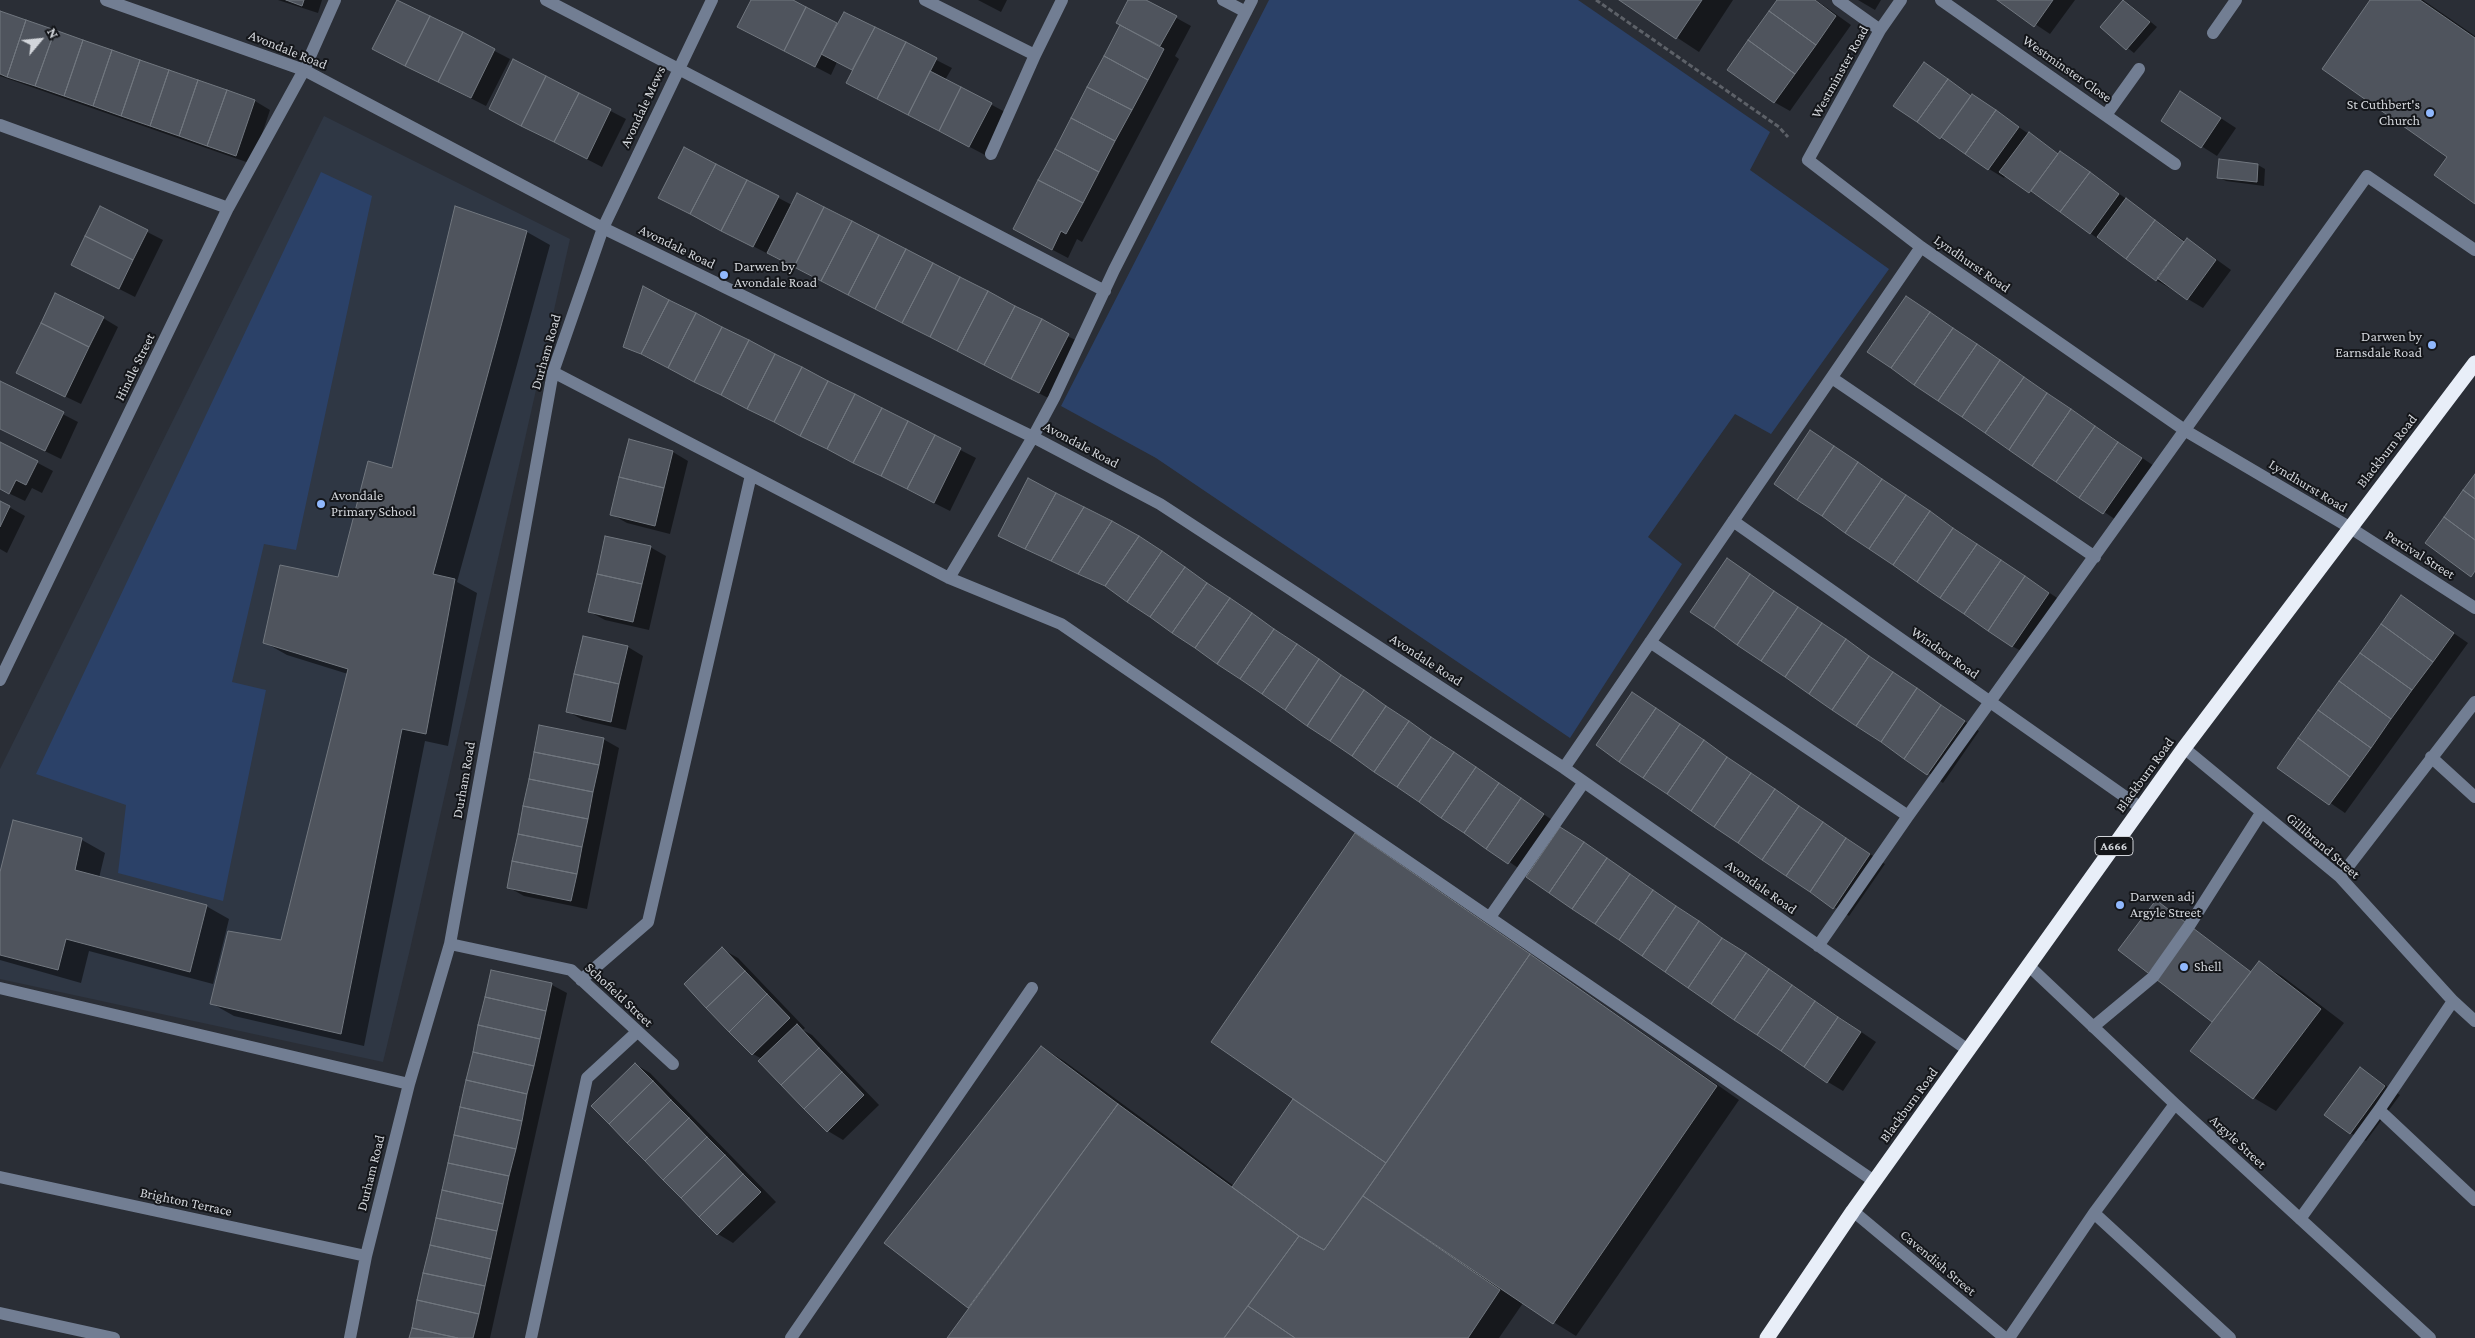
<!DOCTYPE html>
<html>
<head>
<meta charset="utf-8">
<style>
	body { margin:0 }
	#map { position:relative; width:2475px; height:1338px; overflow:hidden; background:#2a2e36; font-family:"Crimson Pro",serif }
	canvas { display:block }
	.north { position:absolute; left:15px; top:15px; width:50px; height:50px; -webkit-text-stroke:4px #14161a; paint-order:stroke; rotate:62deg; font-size:14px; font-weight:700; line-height:20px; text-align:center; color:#d2d5da }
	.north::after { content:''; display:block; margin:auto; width:18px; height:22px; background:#d2d5da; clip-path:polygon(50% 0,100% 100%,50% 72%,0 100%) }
</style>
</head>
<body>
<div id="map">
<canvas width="2475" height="1338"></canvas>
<div class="north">N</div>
</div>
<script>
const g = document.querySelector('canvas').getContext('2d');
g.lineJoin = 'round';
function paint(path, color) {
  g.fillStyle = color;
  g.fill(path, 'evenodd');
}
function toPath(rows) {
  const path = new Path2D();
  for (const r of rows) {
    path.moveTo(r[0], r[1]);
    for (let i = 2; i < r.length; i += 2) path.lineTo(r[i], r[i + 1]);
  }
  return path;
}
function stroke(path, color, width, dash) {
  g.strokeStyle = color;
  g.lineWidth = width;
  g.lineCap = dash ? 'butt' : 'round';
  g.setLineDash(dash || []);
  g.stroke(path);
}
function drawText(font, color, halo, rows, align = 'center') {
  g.font = font + ' "Crimson Pro",serif';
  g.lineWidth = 4;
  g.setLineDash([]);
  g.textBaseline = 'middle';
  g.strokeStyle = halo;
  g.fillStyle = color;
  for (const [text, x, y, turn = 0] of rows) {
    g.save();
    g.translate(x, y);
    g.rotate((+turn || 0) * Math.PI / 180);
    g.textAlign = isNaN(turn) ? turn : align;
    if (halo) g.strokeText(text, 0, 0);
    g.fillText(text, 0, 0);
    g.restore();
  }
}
paint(toPath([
	[324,116,570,239,410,949,383,1062,0,979,0,769]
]), '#2f3744');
paint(toPath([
	[1269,0,1578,0,1770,132,1750,170,1889,269,1771,434,1735,414,1648,537,1682,564,1570,738,1156,458,1061,406],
	[321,172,372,196,296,550,264,544,232,682,266,690,223,901,118,873,126,805,36,774]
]), '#2b4168');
paint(toPath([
	[278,0,322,0,318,13],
	[753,0,790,0,838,25,844,13,952,68,945,80,1007,113,985,155,863,91,854,71,837,62,831,75,754,35],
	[978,0,1007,0,1001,12],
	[1129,0,1144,0,1191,26,1175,56,1179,59,1082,242,1077,239,1068,258,1030,238,1121,25],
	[1620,0,1733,0,1699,52],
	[1779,0,1816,0,1851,25,1790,111,1774,102],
	[1858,0,1881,0,1875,10],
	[1999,0,2075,0,2050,34],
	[2124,0,2157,27,2134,53,2101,27],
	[2372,0,2423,0,2475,36,2475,203,2449,156],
	[398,1,510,59,486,106,389,57],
	[0,13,255,101,270,110,252,164,0,76],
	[514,61,626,119,602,167,506,117],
	[1924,64,2059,154,2075,162,2186,242,2202,249,2231,270,2203,308,2156,280,2045,201,2006,175,2004,178,1989,169,1895,105],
	[2196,102,2236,128,2217,156,2162,121],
	[685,149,792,205,1084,344,1054,401,675,206],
	[2258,165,2265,169,2264,186,2226,181,2218,177],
	[100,208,163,240,135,297,72,265],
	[527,232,550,245,457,582,477,593,448,746,425,741,364,1046,234,1016,211,1003,282,942,348,674,287,655,264,642,339,578,393,469],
	[643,288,976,458,950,511,624,346],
	[1907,297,2157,468,2119,522,1869,352],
	[103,318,118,327,81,404,33,381],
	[0,382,78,422,61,459,0,429],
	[1811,431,2063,602,2028,655,2012,646],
	[629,441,673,452,688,461,670,534,627,523,611,514],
	[0,443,53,471,42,493,32,488,25,501,0,489],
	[0,502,25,516,7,553,0,549],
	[999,536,1139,537,1558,824,1524,872,1114,591],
	[650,547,666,556,649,630,605,620,590,612],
	[1727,560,1979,731,1943,783,1691,612],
	[2401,597,2468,643,2345,813,2278,767],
	[584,637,628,647,643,656,626,730,583,720,567,711],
	[1632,693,1885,864,1849,916,1834,907],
	[603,739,619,748,587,909,524,896,508,887],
	[14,822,82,840,105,853,99,878,206,906,229,919,213,984,89,951,81,983,0,960,0,877],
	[1561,828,1876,1042,1843,1091,1828,1082],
	[1356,835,1379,848,1739,1100,1576,1336,1523,1303,1499,1338,948,1338,970,1308,886,1243,1041,1047,1064,1061,1234,1186,1295,1098],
	[2157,902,2252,973,2259,963,2282,976,2344,1023,2276,1111,2254,1098,2214,1022,2120,950],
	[722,949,738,958,805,1028,803,1030,812,1035,879,1105,843,1140,828,1131,760,1062,762,1059,753,1054,686,984],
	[492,971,552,985,567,993,490,1338,410,1338],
	[635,1064,650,1073,776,1202,733,1243,718,1234],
	[2360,1068,2400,1095,2366,1141,2350,1133]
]), '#0007');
const building = toPath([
	[286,0,304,0,302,6,286,0],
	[397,0,430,16,405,66,372,49,397,0],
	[751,0,793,0,806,7,784,51,737,27,751,0],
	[1128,0,1146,0,1177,16,1160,46,1116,23,1128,0],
	[1619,0,1702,0,1676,39,1619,0],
	[1777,0,1815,0,1836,16,1816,45,1769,11,1777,0],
	[1997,0,2053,0,2034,27,1997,0],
	[2123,0,2150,22,2126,50,2100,27,2123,0],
	[2370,0,2420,0,2475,38,2475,204,2434,175,2447,157,2322,69,2370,0],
	[806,7,837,23,815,67,784,51,806,7],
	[0,11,26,20,7,77,0,74,0,11],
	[1769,11,1816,45,1795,74,1748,40,1769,11],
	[844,12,875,27,852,70,821,54,844,12],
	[430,16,463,32,438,82,405,66,430,16],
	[26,20,55,30,35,86,7,77,26,20],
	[1120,25,1164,49,1148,80,1104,56,1120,25],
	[875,27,906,42,877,99,846,83,875,27],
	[55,30,83,40,64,96,35,86,55,30],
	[463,32,495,49,471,98,438,82,463,32],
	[83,40,112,50,93,106,64,96,83,40],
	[1748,40,1795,74,1774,103,1727,70,1748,40],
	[906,42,937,58,908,115,877,99,906,42],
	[112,50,140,60,121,116,93,106,112,50],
	[1104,56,1148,80,1132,110,1087,87,1104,56],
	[513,59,546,76,521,126,489,109,513,59],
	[140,60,169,70,150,126,121,116,140,60],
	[1924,62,1948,79,1917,122,1893,106,1924,62],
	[169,70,198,80,179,136,150,126,169,70],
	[930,71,961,87,939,131,908,115,930,71],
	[546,76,579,93,554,142,521,126,546,76],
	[1948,79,1971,96,1940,139,1917,122,1948,79],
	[198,80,227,90,207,146,179,136,198,80],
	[961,87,992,103,969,147,939,131,961,87],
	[1087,87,1132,110,1115,141,1071,118,1087,87],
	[227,90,255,100,236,156,207,146,227,90],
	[2180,91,2221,118,2201,148,2161,121,2180,91],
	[579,93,611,109,587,159,554,142,579,93],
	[1972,94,1996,110,1965,154,1941,137,1972,94],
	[1996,110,2019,127,1988,170,1965,154,1996,110],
	[1071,118,1115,141,1099,172,1055,149,1071,118],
	[2029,132,2058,154,2029,193,1999,172,2029,132],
	[684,147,716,164,690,214,658,198,684,147],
	[1055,149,1099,172,1083,203,1038,180,1055,149],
	[2060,151,2090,172,2060,212,2031,191,2060,151],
	[2219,159,2258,164,2257,182,2217,178,2219,159],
	[716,164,747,180,721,231,690,214,716,164],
	[2090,172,2119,194,2090,234,2060,212,2090,172],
	[747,180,779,196,753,247,721,231,747,180],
	[1038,180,1083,203,1066,234,1061,231,1052,250,1013,229,1038,180],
	[797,193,824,207,794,267,767,253,797,193],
	[2126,198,2155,220,2126,259,2097,237,2126,198],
	[100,206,148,230,133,260,85,236,100,206],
	[455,206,527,231,433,574,455,579,426,734,402,729,341,1034,210,1004,228,931,281,940,348,669,263,643,280,565,338,577,368,461,392,468,455,206],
	[824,207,852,221,821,281,794,267,824,207],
	[2155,220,2184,242,2156,281,2126,259,2155,220],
	[852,221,879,235,848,295,821,281,852,221],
	[879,235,906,249,875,309,848,295,879,235],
	[85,236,133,260,119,289,71,265,85,236],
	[2187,238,2216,260,2187,300,2157,278,2187,238],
	[906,249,933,263,902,323,875,309,906,249],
	[933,263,960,277,930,337,902,323,933,263],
	[960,277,988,291,957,351,930,337,960,277],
	[643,286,669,300,641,354,623,347,643,286],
	[988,291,1015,306,984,365,957,351,988,291],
	[55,293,104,317,89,347,41,323,55,293],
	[1906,296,1930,312,1891,368,1867,352,1906,296],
	[669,300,696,313,668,368,641,354,669,300],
	[1015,306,1042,319,1011,379,984,365,1015,306],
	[1930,312,1953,328,1914,385,1891,368,1930,312],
	[696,313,722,327,694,382,668,368,696,313],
	[1042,319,1069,334,1039,393,1011,379,1042,319],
	[41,323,89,347,65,397,16,373,41,323],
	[722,327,749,340,721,395,694,382,722,327],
	[1953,328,1977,344,1938,401,1914,385,1953,328],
	[749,340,775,354,747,409,721,395,749,340],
	[1977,344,2000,360,1962,417,1938,401,1977,344],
	[775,354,802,367,774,422,747,409,775,354],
	[2000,360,2024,377,1985,433,1962,417,2000,360],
	[802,367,828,381,800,436,774,422,802,367],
	[2024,377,2047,393,2009,450,1985,433,2024,377],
	[0,381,64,412,45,451,0,429,0,381],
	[828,381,855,394,827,449,800,436,828,381],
	[2047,393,2071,409,2032,466,2009,450,2047,393],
	[855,394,882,408,853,463,827,449,855,394],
	[882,408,908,421,881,476,853,463,882,408],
	[2071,409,2095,426,2056,482,2032,466,2071,409],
	[908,421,935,435,907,489,881,476,908,421],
	[2095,426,2118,442,2079,498,2056,482,2095,426],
	[1810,430,1834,446,1797,500,1774,484,1810,430],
	[935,435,961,448,934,503,907,489,935,435],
	[629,439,673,451,664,488,619,477,629,439],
	[0,442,38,461,26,485,16,480,9,494,0,489,0,442],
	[2118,442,2142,458,2103,514,2079,498,2118,442],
	[1834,446,1858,462,1822,516,1797,500,1834,446],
	[1858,462,1882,479,1845,533,1822,516,1858,462],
	[2475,474,2475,499,2463,490,2475,474],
	[619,477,664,488,655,526,610,515,619,477],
	[1028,478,1056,493,1025,549,998,536,1028,478],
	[1882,479,1906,495,1869,549,1845,533,1882,479],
	[2463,490,2475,499,2475,540,2444,517,2463,490],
	[1056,493,1084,507,1051,561,1025,549,1056,493],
	[1906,495,1930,511,1893,565,1869,549,1906,495],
	[0,501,10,506,0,527,0,501],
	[1084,507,1112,521,1078,574,1051,561,1084,507],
	[1930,511,1953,528,1917,582,1893,565,1930,511],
	[2444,517,2475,540,2475,571,2471,577,2425,543,2444,517],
	[1112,521,1139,536,1105,586,1078,574,1112,521],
	[1953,528,1977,544,1940,598,1917,582,1953,528],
	[605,536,651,546,642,584,597,574,605,536],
	[1139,536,1162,551,1127,602,1105,586,1139,536],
	[1977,544,2001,560,1964,614,1940,598,1977,544],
	[1162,551,1185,567,1150,617,1127,602,1162,551],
	[1727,558,1750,574,1714,628,1690,612,1727,558],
	[2001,560,2025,576,1988,631,1964,614,2001,560],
	[1185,567,1207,583,1172,633,1150,617,1185,567],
	[597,574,642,584,633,622,588,612,597,574],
	[1750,574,1774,591,1737,645,1714,628,1750,574],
	[2025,576,2049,593,2012,647,1988,631,2025,576],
	[1207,583,1230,598,1195,648,1172,633,1207,583],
	[1774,591,1798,607,1761,661,1737,645,1774,591],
	[2401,595,2454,633,2433,662,2381,624,2401,595],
	[1230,598,1252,613,1217,664,1195,648,1230,598],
	[1798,607,1822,623,1785,677,1761,661,1798,607],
	[1252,613,1274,629,1240,679,1217,664,1252,613],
	[1822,623,1846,639,1809,694,1785,677,1822,623],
	[2381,624,2433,662,2412,690,2360,653,2381,624],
	[1274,629,1297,644,1262,694,1240,679,1274,629],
	[583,636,628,646,619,684,574,674,583,636],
	[1846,639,1869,656,1832,710,1809,694,1846,639],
	[1297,644,1319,659,1285,710,1262,694,1297,644],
	[2360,653,2412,690,2391,719,2339,681,2360,653],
	[1869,656,1893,672,1856,726,1832,710,1869,656],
	[1319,659,1341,675,1307,726,1285,710,1319,659],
	[1893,672,1917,688,1881,742,1856,726,1893,672],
	[574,674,619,684,611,722,566,712,574,674],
	[1341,675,1364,690,1330,741,1307,726,1341,675],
	[2339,681,2391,719,2371,748,2318,710,2339,681],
	[1917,688,1941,705,1904,759,1881,742,1917,688],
	[1364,690,1386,706,1352,756,1330,741,1364,690],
	[1632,692,1656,708,1619,762,1596,745,1632,692],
	[1941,705,1965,721,1927,775,1904,759,1941,705],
	[1386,706,1409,721,1374,772,1352,756,1386,706],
	[1656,708,1680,724,1643,778,1619,762,1656,708],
	[2318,710,2371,748,2350,777,2298,738,2318,710],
	[1409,721,1431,737,1397,787,1374,772,1409,721],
	[1680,724,1704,740,1667,794,1643,778,1680,724],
	[539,725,604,738,599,765,534,752,539,725],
	[1431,737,1454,752,1419,802,1397,787,1431,737],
	[2298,738,2350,777,2329,805,2277,768,2298,738],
	[1704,740,1727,757,1691,811,1667,794,1704,740],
	[534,752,599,765,593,792,529,779,534,752],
	[1454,752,1476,767,1441,818,1419,802,1454,752],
	[1727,757,1751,773,1714,827,1691,811,1727,757],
	[1476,767,1499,783,1464,833,1441,818,1476,767],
	[1751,773,1775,789,1738,843,1714,827,1751,773],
	[529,779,593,792,588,819,523,806,529,779],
	[1499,783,1521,798,1486,849,1464,833,1499,783],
	[1775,789,1799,806,1762,860,1738,843,1775,789],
	[1521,798,1544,814,1508,864,1486,849,1521,798],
	[523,806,588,819,582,847,518,834,523,806],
	[1799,806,1823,822,1786,876,1762,860,1799,806],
	[13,820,82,838,75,870,207,905,190,972,66,939,58,970,0,955,0,872,13,820],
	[1823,822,1846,838,1810,892,1786,876,1823,822],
	[1560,827,1584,842,1549,893,1526,877,1560,827],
	[1355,833,1530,954,1386,1163,1211,1042,1355,833],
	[518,834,582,847,577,874,512,861,518,834],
	[1846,838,1870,854,1833,909,1810,892,1846,838],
	[1584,842,1607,858,1572,909,1549,893,1584,842],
	[1607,858,1630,874,1595,924,1572,909,1607,858],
	[512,861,577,874,571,901,507,888,512,861],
	[1630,874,1653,890,1619,940,1595,924,1630,874],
	[1653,890,1676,906,1642,956,1619,940,1653,890],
	[2156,900,2251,972,2212,1022,2118,950,2156,900],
	[1676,906,1699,921,1665,972,1642,956,1676,906],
	[1699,921,1722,938,1688,988,1665,972,1699,921],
	[1722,938,1746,953,1711,1004,1688,988,1722,938],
	[722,947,745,971,706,1008,684,984,722,947],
	[1746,953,1769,969,1734,1020,1711,1004,1746,953],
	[1530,954,1717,1086,1553,1324,1363,1196,1530,954],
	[2259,961,2321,1009,2253,1099,2190,1051,2259,961],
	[1769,969,1792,985,1757,1035,1734,1020,1769,969],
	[491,970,552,983,546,1011,485,997,491,970],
	[745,971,767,994,729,1032,706,1008,745,971],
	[1792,985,1815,1001,1781,1051,1757,1035,1792,985],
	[767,994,790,1018,752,1055,729,1032,767,994],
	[485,997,546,1011,540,1039,478,1025,485,997],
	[1815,1001,1838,1017,1804,1067,1781,1051,1815,1001],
	[1838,1017,1861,1032,1827,1083,1804,1067,1838,1017],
	[797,1024,819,1048,781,1085,758,1061,797,1024],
	[478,1025,540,1039,534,1066,473,1052,478,1025],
	[1041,1046,1118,1104,968,1308,884,1243,1041,1046],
	[819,1048,842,1072,804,1109,781,1085,819,1048],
	[473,1052,534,1066,527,1094,466,1080,473,1052],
	[635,1063,653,1081,609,1124,591,1106,635,1063],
	[2360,1067,2385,1086,2350,1134,2324,1115,2360,1067],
	[842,1072,864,1095,827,1132,804,1109,842,1072],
	[466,1080,527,1094,522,1121,460,1107,466,1080],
	[653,1081,671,1100,627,1143,609,1124,653,1081],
	[1293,1099,1386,1163,1324,1250,1299,1236,1232,1187,1293,1099],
	[671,1100,689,1118,645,1161,627,1143,671,1100],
	[1118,1104,1299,1236,1224,1338,947,1338,1118,1104],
	[460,1107,522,1121,516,1149,454,1135,460,1107],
	[689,1118,707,1137,663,1180,645,1161,689,1118],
	[454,1135,516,1149,509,1176,448,1163,454,1135],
	[707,1137,725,1155,681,1198,663,1180,707,1137],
	[725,1155,743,1174,699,1217,681,1198,725,1155],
	[448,1163,509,1176,503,1204,442,1190,448,1163],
	[743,1174,761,1192,717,1235,699,1217,743,1174],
	[442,1190,503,1204,497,1231,436,1218,442,1190],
	[1363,1196,1500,1290,1468,1338,1295,1338,1248,1306,1299,1236,1324,1250,1363,1196],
	[436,1218,497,1231,491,1259,430,1245,436,1218],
	[430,1245,491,1259,485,1286,423,1273,430,1245],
	[423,1273,485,1286,479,1314,417,1300,423,1273],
	[417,1300,479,1314,473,1338,458,1338,412,1328,417,1300],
	[1248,1306,1295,1338,1224,1338,1248,1306],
	[412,1328,458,1338,409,1338,412,1328]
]);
paint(building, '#4f545d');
stroke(building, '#71777f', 1);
stroke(toPath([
	[1596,0,1779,127,1788,137]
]), '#5d6168', 3, [5, 2.5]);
stroke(toPath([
	[106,0,304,70,603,228,1033,437,1160,504,1564,768,1968,1050],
	[546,0,1105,291],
	[925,0,1035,55,1062,0],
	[1223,0,1246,12],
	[1252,0,1114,270,1054,398,1033,437,949,578,1061,624,1874,1181],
	[1838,0,1880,30],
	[1901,0,1880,30,1808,160,1921,247,2186,431,2349,527,2475,608],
	[1941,0,2175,164],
	[2213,33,2236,0],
	[2106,115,2139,69],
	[0,125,228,208],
	[991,154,1035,55],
	[553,372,949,578],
	[1832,378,2095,557],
	[1733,521,2141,808],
	[1650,642,1908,816],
	[0,680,228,208,304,70,335,0],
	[2184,748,2340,877,2453,1001,2475,1021],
	[2431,757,2475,797],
	[1564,768,1921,247],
	[2340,877,2475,702],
	[1490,917,1584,782],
	[450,944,571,970,673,1064],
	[1818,946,1908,816,2367,176,2475,250],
	[2029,966,2175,1104,2430,1338],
	[581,980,648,922,751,475],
	[0,988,409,1084],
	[2093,1027,2153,977,2189,926,2261,813],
	[2379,1110,2475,1200],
	[0,1177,366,1256],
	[1853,1211,2005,1338],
	[2094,1213,2230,1338],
	[2300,1219,2379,1110,2453,1001],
	[0,1313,114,1338],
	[350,1338,366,1256,409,1084,450,944,553,372,603,228,712,0],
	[531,1338,587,1078,637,1032],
	[791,1338,1032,988],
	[2009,1338,2094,1213,2175,1104]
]), '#727e93', 12);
stroke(toPath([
	[1767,1338,1853,1211,2184,748,2475,363]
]), '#e8eef8', 15);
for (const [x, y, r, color] of [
	[2430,113,5,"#90b8fd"],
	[724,275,5,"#90b8fd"],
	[2432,345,5,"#90b8fd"],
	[321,504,5,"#90b8fd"],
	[2120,905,5,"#90b8fd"],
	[2184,967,5,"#90b8fd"]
]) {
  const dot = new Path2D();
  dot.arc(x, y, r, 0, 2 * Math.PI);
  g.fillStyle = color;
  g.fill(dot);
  stroke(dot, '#14161a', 2);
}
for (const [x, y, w] of [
	[2114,846,38]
]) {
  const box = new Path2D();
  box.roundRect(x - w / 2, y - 9.5, w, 19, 4);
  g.fillStyle = '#14161a';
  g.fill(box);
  stroke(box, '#d2d5da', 1);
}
drawText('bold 12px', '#d2d5da', null, [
	["A666",2114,846]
]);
drawText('14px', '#d2d5da', '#14161a', [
	["Avondale Road",288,50,22],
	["Westminster Close",2067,69,35],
	["Westminster Road",1840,72,-61],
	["Avondale Mews",643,107,-65],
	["Avondale Road",677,247,26],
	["Lyndhurst Road",1972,264,35],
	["Durham Road",546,352,-74],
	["Hindle Street",135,367,-64],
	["Avondale Road",1081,445,28],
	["Blackburn Road",2387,451,-52],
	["Lyndhurst Road",2308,486,31],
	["Percival Street",2420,555,32],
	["Windsor Road",1945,653,35],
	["Avondale Road",1426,660,33],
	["Blackburn Road",2145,775,-54],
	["Durham Road",464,780,-80],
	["Gillibrand Street",2323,846,41],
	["Avondale Road",1761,887,35],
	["Schofield Street",619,995,43],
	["Blackburn Road",1909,1105,-54],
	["Argyle Street",2238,1142,43],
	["Durham Road",371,1173,-76],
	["Brighton Terrace",186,1202,12],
	["Cavendish Street",1938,1263,40]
]);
drawText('14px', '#d2d5da', '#14161a', [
	["St Cuthbert's",2420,105,"right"],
	["Church",2420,121,"right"],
	["Darwen by",734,267],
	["Avondale Road",734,283],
	["Darwen by",2422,337,"right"],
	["Earnsdale Road",2422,353,"right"],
	["Avondale",331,496],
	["Primary School",331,512],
	["Darwen adj",2130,897],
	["Argyle Street",2130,913],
	["Shell",2194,967]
], 'left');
</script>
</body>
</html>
